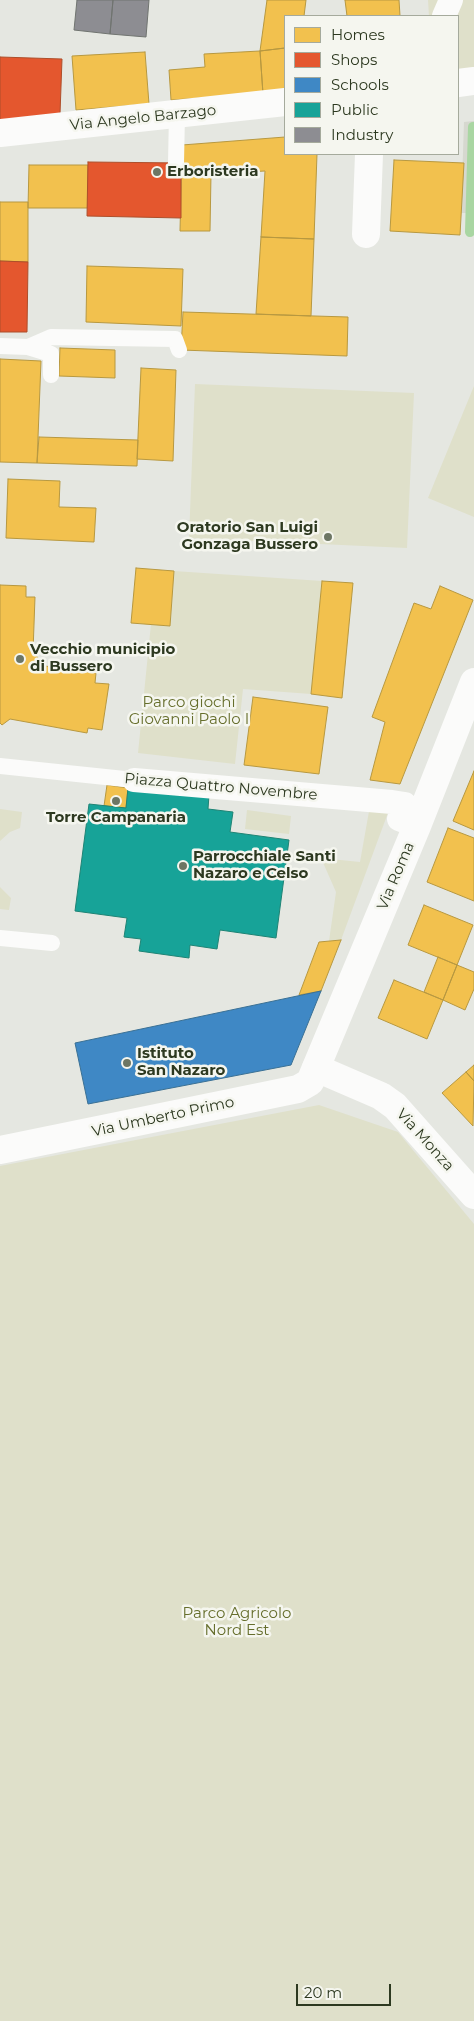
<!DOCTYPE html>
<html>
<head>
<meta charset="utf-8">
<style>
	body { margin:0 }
	#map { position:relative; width:474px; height:2021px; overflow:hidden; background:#e5e7e1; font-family:Montserrat,sans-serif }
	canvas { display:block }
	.legend { position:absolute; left:284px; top:15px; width:175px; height:140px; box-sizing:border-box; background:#f5f6ef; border:1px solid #a5aa9c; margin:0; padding:6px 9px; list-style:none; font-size:15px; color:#2d3920 }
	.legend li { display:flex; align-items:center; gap:10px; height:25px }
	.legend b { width:25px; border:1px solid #a5aa9c }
	.scale { position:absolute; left:296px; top:1984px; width:95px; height:22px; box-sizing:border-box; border:2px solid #2d3920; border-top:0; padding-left:6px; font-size:15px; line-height:18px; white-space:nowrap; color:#2d3920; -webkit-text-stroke:4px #f5f6ef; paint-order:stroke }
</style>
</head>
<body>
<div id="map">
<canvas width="474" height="2021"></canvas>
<ul class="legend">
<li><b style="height:14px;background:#f2c14e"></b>Homes</li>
<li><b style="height:14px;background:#e4572e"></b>Shops</li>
<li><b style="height:14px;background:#3f88c5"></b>Schools</li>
<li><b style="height:14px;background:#17a398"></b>Public</li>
<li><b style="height:14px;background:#8d8d92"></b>Industry</li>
</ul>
<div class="scale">20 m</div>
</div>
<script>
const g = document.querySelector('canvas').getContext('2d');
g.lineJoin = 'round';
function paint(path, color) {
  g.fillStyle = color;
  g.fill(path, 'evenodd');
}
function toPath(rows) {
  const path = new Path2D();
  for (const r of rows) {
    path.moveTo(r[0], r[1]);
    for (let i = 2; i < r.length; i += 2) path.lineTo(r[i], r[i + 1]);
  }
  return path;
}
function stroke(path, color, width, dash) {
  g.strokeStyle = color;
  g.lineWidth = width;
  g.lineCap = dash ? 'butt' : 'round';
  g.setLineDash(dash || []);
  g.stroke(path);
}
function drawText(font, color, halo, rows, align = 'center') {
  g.font = font + ' Montserrat,sans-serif';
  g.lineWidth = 5;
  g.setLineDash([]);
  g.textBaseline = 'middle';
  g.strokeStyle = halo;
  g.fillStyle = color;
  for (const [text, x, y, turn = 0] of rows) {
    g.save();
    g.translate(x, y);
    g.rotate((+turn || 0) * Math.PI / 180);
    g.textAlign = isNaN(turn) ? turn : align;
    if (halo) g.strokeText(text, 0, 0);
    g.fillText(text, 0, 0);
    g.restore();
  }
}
paint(toPath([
	[474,121,474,213,461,213,464,122]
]), '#d6d8cf');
paint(toPath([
	[428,0,474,0,474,74,458,76,458,16,429,16],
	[195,384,414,393,407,548,189,538],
	[474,386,474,517,428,498],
	[174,571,322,581,311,694,243,689,235,764,138,753,151,624,170,626],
	[371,800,392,802,341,940,329,941,336,892,321,858,360,862],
	[0,809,22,812,20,828,10,832,0,841],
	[247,810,291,816,289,834,245,829],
	[0,887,11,898,9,910,0,909],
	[319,1105,398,1132,474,1224,474,2021,0,2021,0,1166]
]), '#dfe0ca');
const homes = toPath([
	[267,0,306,0,304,16,285,16,285,48,260,51,267,0],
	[345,0,399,0,400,16,347,16,345,0],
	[285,48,285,92,263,94,260,51,285,48],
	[260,51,263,94,171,100,169,70,205,67,204,54,260,51],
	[145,52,149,104,76,110,72,56,145,52],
	[285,137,285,154,317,154,314,239,261,237,265,171,211,174,210,231,180,231,182,145,285,137],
	[394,160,464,163,460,235,390,231,394,160],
	[29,165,88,165,88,208,28,208,29,165],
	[0,202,28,202,28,262,0,261,0,202],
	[261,237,314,239,311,316,256,314,261,237],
	[87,266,183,269,181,326,86,322,87,266],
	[183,312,348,317,347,356,181,350,183,312],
	[60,348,115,350,115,378,59,376,60,348],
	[0,359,41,361,37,463,0,462,0,359],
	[141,368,176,370,173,461,137,459,141,368],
	[39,437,138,440,137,466,37,463,39,437],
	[8,479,60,481,59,507,96,508,94,542,6,538,8,479],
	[136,568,174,571,170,626,131,623,136,568],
	[322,581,353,583,342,698,311,694,322,581],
	[0,585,26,586,26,597,35,597,33,652,45,666,96,673,95,683,109,684,102,730,88,728,87,733,10,719,2,725,0,723,0,585],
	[440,586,473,600,400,784,370,780,385,722,372,717,414,603,431,609,440,586],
	[253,697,328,707,319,774,244,765,253,697],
	[474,771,474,830,453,821,474,771],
	[107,785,128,788,126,808,104,806,107,785],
	[448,828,474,838,474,901,427,882,448,828],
	[424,905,473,925,457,965,408,945,424,905],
	[341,940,321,991,299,995,319,942,341,940],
	[438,957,457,965,443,1000,424,992,438,957],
	[457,965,474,972,474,989,465,1010,443,1000,457,965],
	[394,980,443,1000,427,1039,378,1018,394,980],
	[474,1065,474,1081,466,1072,474,1065],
	[466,1072,474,1081,473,1126,442,1093,466,1072]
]);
paint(homes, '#f2c14e');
stroke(homes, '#b79840', 1);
const shops = toPath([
	[0,57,62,59,60,114,0,120,0,57],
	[88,162,181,163,181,218,87,216,88,162],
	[0,261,28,262,27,332,0,332,0,261]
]);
paint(shops, '#e4572e');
stroke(shops, '#ad4e2a', 1);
const schools = toPath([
	[321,991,291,1065,88,1104,75,1043,321,991]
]);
paint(schools, '#3f88c5');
stroke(schools, '#3a7094', 1);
const public = toPath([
	[128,788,209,795,208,809,233,812,230,832,289,840,276,938,220,930,217,949,190,945,189,958,139,951,141,939,124,937,127,918,75,911,89,804,126,808,128,788]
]);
paint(public, '#17a398');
stroke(public, '#1e8374', 1);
const industry = toPath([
	[77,0,113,0,110,34,74,30,77,0],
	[113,0,149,0,146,37,110,34,113,0]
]);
paint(industry, '#8d8d92');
stroke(industry, '#707470', 1);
stroke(toPath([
	[470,232,473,127]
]), '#a9d6a2', 10);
stroke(toPath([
	[176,163,177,114],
	[0,346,28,347,51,354,51,375],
	[28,347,51,337,175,339,179,350],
	[0,766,134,780],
	[0,938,52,943]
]), '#fbfbfa', 16);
stroke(toPath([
	[444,16,451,0],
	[134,780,392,802,405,804,399,819,417,826]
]), '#fbfbfa', 24);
stroke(toPath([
	[458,83,474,81],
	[0,133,285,102],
	[366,234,369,154],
	[316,1068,381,1096,395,1106,474,1195]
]), '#fbfbfa', 28);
stroke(toPath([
	[0,1150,298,1089,310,1082,417,826,474,682]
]), '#fbfbfa', 28);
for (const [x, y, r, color] of [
	[157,172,5,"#6d7664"],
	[328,537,5,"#6d7664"],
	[20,659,5,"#6d7664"],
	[116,801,5,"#6d7664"],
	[183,866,5,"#6d7664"],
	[127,1063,5,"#6d7664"]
]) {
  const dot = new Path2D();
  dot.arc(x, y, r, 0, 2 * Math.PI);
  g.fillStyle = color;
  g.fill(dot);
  stroke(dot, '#f5f6ef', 2);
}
drawText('15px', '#2d3920', '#f5f6ef', [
	["Via Angelo Barzago",143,118,-6],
	["Piazza Quattro Novembre",221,787,5],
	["Via Roma",396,876,-67],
	["Via Umberto Primo",163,1117,-12],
	["Via Monza",425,1140,48]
]);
drawText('bold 15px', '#2d3920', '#f5f6ef', [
	["Erboristeria",167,172],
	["Oratorio San Luigi",318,528,"right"],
	["Gonzaga Bussero",318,545,"right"],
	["Vecchio municipio",30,650],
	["di Bussero",30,667],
	["Torre Campanaria",116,818,"center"],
	["Parrocchiale Santi",193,857],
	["Nazaro e Celso",193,874],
	["Istituto",137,1054],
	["San Nazaro",137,1071]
], 'left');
drawText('15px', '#666e2c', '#f5f6ef', [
	["Parco giochi",189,703],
	["Giovanni Paolo I",189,720],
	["Parco Agricolo",237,1614],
	["Nord Est",237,1631]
]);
</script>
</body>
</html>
